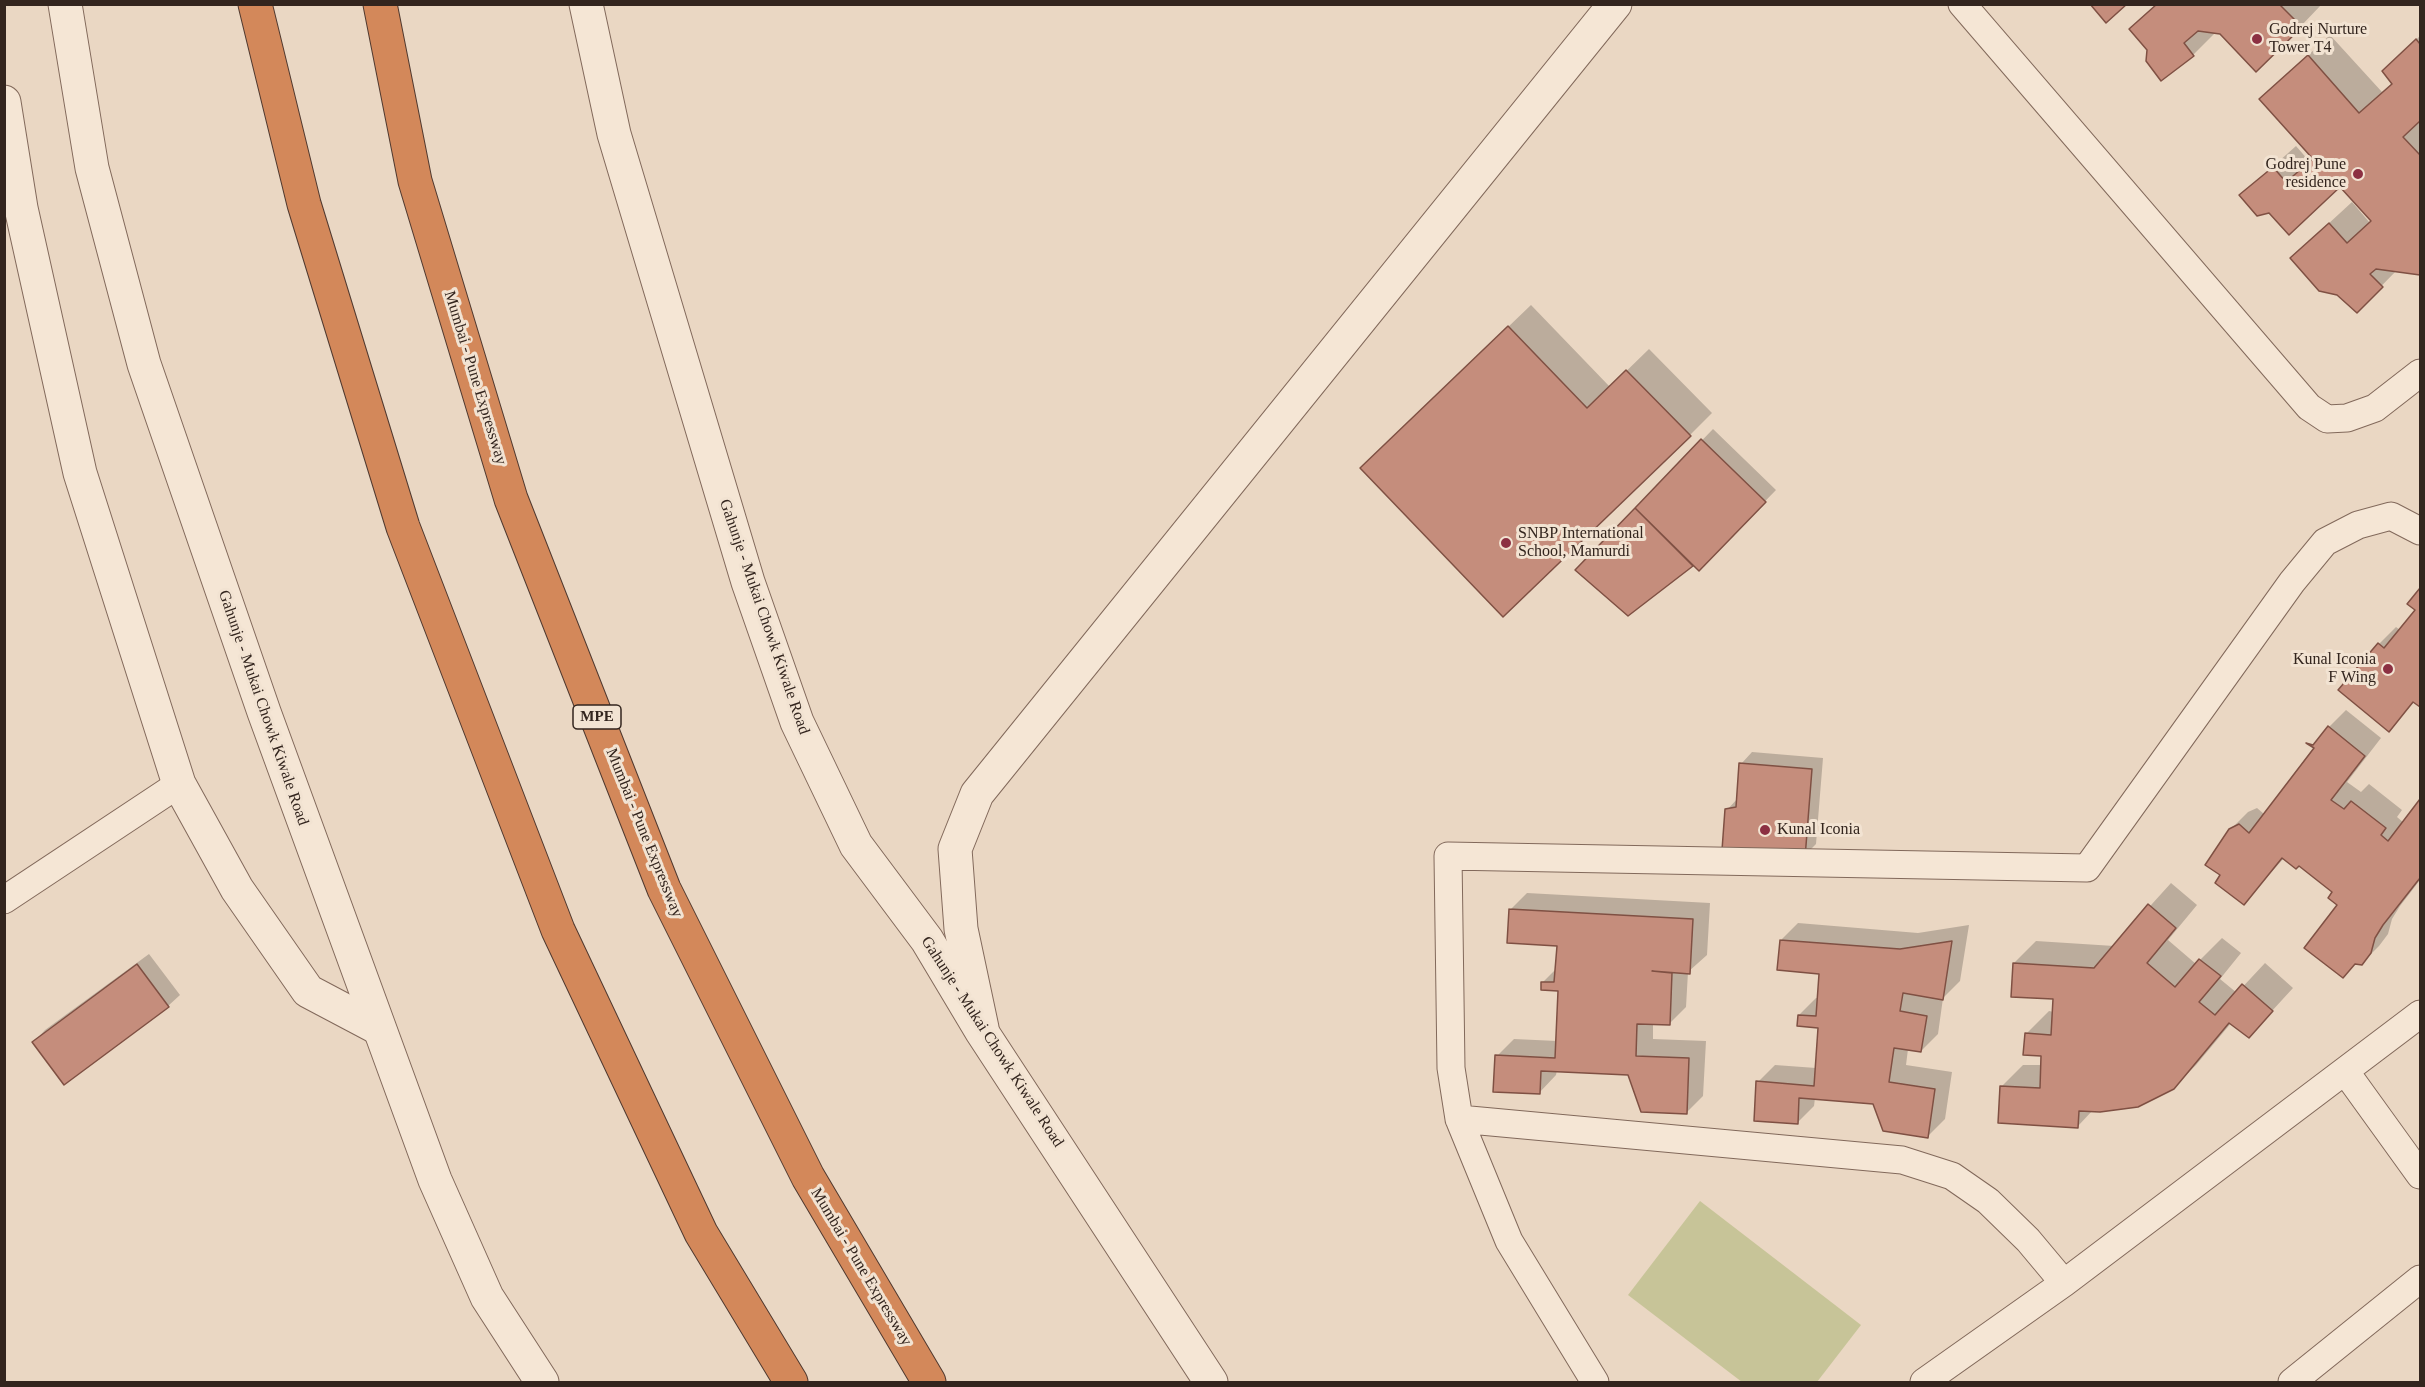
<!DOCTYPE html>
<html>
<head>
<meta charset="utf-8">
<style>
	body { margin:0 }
	#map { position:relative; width:2425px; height:1387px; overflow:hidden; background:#ead7c3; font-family:"Times New Roman",serif }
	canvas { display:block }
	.frame { position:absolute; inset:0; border:6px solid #33251e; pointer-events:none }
</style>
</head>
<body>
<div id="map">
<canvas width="2425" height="1387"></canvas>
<div class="frame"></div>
</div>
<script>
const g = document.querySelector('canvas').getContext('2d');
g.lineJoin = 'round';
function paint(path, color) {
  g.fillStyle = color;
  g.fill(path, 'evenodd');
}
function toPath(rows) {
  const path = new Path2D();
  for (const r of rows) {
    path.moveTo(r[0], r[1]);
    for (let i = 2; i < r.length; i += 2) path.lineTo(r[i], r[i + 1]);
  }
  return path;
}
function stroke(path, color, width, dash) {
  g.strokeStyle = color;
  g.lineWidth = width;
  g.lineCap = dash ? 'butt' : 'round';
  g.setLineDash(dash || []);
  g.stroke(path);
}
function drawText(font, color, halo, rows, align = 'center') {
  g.font = font + ' "Times New Roman",serif';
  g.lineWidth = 6;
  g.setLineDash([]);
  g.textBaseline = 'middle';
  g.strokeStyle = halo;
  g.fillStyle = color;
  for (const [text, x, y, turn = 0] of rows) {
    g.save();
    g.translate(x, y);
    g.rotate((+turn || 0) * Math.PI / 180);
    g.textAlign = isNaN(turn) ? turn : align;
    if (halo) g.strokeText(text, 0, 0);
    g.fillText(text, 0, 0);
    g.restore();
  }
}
paint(toPath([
	[1700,1201,1861,1325,1817,1382,1742,1382,1628,1295]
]), '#c7c498');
paint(toPath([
	[2156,4,2322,4,2301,26,2216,32,2193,55,2162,79,2149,49,2131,29],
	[2330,35,2382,92,2393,82,2406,49,2420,36,2420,274,2397,270,2357,311,2314,237,2352,202,2370,223,2373,220,2341,185,2270,212,2241,195,2296,146,2309,161,2313,158,2261,99],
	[1531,305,1610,387,1649,349,1712,413,1690,435,1384,446],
	[1713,429,1776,490,1699,569,1693,563,1628,614,1577,570],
	[2420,590,2420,705,2415,701,2389,730,2340,690,2379,644,2396,627,2400,630,2417,610,2409,604],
	[2346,710,2381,738,2347,782,2361,792,2369,784,2402,810,2397,817,2404,823,2420,801,2420,880,2400,906,2392,919,2388,934,2379,946,2362,963,2357,962,2343,976,2339,905,2334,892,2299,864,2284,858,2244,903,2222,875,2230,830,2248,812,2257,808,2264,814,2329,727],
	[1752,752,1823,758,1816,844,1804,856,1727,810,1738,798,1741,764],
	[2171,883,2197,905,2168,940,2196,964,2222,938,2241,953,2220,979,2237,993,2265,963,2293,988,2249,1036,2232,1022,2196,1065,2173,1088,2093,1110,2078,1126,2001,1087,2023,1065,2042,1065,2043,1055,2026,1034,2049,1011,2054,1012,2055,998,2014,963,2036,941,2114,946],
	[1527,893,1710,903,1707,955,1688,972,1686,1007,1669,1024,1653,1023,1653,1039,1706,1041,1703,1096,1686,1113,1629,1074,1557,1070,1556,1075,1539,1093,1497,1056,1514,1039,1557,1041,1560,989,1543,982,1557,968,1558,945,1510,910],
	[1798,923,1918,933,1969,925,1960,981,1943,998,1938,1034,1921,1051,1908,1049,1906,1065,1952,1072,1945,1119,1928,1136,1874,1103,1815,1098,1814,1106,1797,1123,1758,1082,1775,1065,1816,1068,1819,1026,1799,1015,1816,998,1819,998,1821,972,1781,940],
	[149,954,180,995,168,1006,34,1042,45,1030]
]), '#0003');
const building = toPath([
	[2090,4,2127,4,2106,23,2090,4],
	[2157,4,2279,4,2302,27,2256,72,2220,34,2198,31,2184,43,2194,56,2161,81,2146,61,2147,50,2129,29,2157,4],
	[2416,39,2420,44,2420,121,2403,137,2420,155,2420,275,2376,269,2370,274,2383,287,2357,313,2337,295,2319,291,2290,258,2329,223,2347,243,2371,221,2340,187,2289,235,2269,213,2257,216,2239,195,2273,167,2286,182,2313,159,2259,99,2308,55,2359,113,2392,84,2382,71,2416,39],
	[1508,326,1587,408,1626,370,1691,436,1503,617,1360,468,1508,326],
	[1701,439,1766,502,1699,571,1635,508,1701,439],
	[1635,508,1693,566,1628,616,1575,570,1635,508],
	[2420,588,2420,707,2413,702,2389,732,2338,690,2378,643,2384,648,2415,610,2407,604,2420,588],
	[2328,726,2365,756,2331,800,2344,809,2351,801,2386,828,2381,835,2388,841,2420,799,2420,878,2383,925,2375,938,2371,953,2362,965,2355,964,2343,978,2304,948,2337,905,2328,898,2332,892,2299,866,2296,869,2282,858,2244,905,2215,883,2220,875,2205,865,2229,829,2239,824,2249,833,2314,748,2306,743,2313,745,2328,726],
	[1739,763,1812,769,1805,858,1722,850,1725,809,1736,807,1739,763],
	[2148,904,2176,928,2147,963,2175,987,2199,959,2221,976,2199,1002,2215,1015,2242,984,2273,1011,2249,1038,2229,1023,2174,1089,2138,1107,2100,1112,2079,1111,2078,1128,1998,1123,2000,1086,2040,1088,2041,1056,2023,1055,2025,1033,2051,1035,2053,999,2011,997,2013,963,2094,968,2148,904],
	[1509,909,1693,919,1690,974,1652,971,1672,973,1670,1025,1637,1024,1636,1056,1689,1058,1687,1114,1641,1112,1628,1075,1541,1071,1540,1094,1493,1092,1495,1055,1555,1058,1558,991,1541,990,1541,982,1554,982,1557,946,1507,943,1509,909],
	[1780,940,1900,949,1952,941,1943,1000,1903,993,1900,1011,1927,1016,1921,1052,1894,1048,1889,1082,1935,1089,1928,1138,1883,1131,1873,1104,1799,1098,1798,1124,1754,1121,1756,1081,1814,1086,1818,1028,1797,1026,1798,1015,1816,1016,1819,974,1777,970,1780,940],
	[137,964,169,1007,64,1085,32,1042,137,964]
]);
paint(building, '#c58d7c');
stroke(building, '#7f5043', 1.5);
const service = toPath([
	[1962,4,2309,407,2327,419,2347,418,2375,408,2420,373],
	[4,900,179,784],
	[2345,1071,2420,1175],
	[1459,1119,1902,1160,1952,1176,1988,1201,2028,1240,2064,1283],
	[1595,1382,1509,1241,1459,1119,1451,1068,1448,856,2087,868,2292,582,2325,542,2358,525,2391,516,2420,531],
	[1924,1382,2064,1283,2420,1014],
	[2292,1382,2420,1279]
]);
const minor = toPath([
	[4,102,21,208,80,473,179,784,237,889,308,991,378,1028],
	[982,1028,961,929,955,849,977,794,1615,4]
]);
const tertiary = toPath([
	[65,4,92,168,144,364,264,712,435,1180,487,1297,542,1382],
	[586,4,614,134,748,582,797,722,856,845,927,940,982,1032,1211,1382]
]);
const motorway = toPath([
	[255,4,304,204,403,527,558,930,701,1233,791,1382],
	[380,4,415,181,511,499,664,889,808,1177,929,1382]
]);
stroke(service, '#82695b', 29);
stroke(minor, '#82695b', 35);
stroke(tertiary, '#82695b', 35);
stroke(motorway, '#50392f', 35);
stroke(service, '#f5e6d5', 27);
stroke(minor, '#f5e6d5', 33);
stroke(tertiary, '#f5e6d5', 33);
stroke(motorway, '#d3885a', 33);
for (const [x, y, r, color] of [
	[2257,39,6,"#8c3042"],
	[2358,174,6,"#8c3042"],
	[1506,543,6,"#8c3042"],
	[2388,669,6,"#8c3042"],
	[1765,830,6,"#8c3042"]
]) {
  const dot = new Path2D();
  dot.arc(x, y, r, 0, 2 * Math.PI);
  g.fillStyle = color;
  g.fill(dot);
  stroke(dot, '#f2e3d2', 2);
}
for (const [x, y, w] of [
	[597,717,48]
]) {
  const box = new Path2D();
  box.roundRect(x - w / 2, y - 12, w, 24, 4.5);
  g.fillStyle = '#f2e3d2';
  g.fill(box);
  stroke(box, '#33251e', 1.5);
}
drawText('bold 15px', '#33251e', null, [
	["MPE",597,717]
]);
drawText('16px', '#33251e', '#f2e3d2', [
	["Godrej Nurture",2269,30],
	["Tower T4",2269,48],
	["Godrej Pune",2346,165,"right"],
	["residence",2346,183,"right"],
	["SNBP International",1518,534],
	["School, Mamurdi",1518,552],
	["Kunal Iconia",2376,660,"right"],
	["F Wing",2376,678,"right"],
	["Kunal Iconia",1777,830]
], 'left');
drawText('16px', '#33251e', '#f2e3d2', [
	["Mumbai - Pune Expressway",475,378,73],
	["Gahunje - Mukai Chowk Kiwale Road",764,617,71],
	["Gahunje - Mukai Chowk Kiwale Road",263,708,71],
	["Mumbai - Pune Expressway",644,833,68],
	["Gahunje - Mukai Chowk Kiwale Road",992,1042,57],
	["Mumbai - Pune Expressway",861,1267,59]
]);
</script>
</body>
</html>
